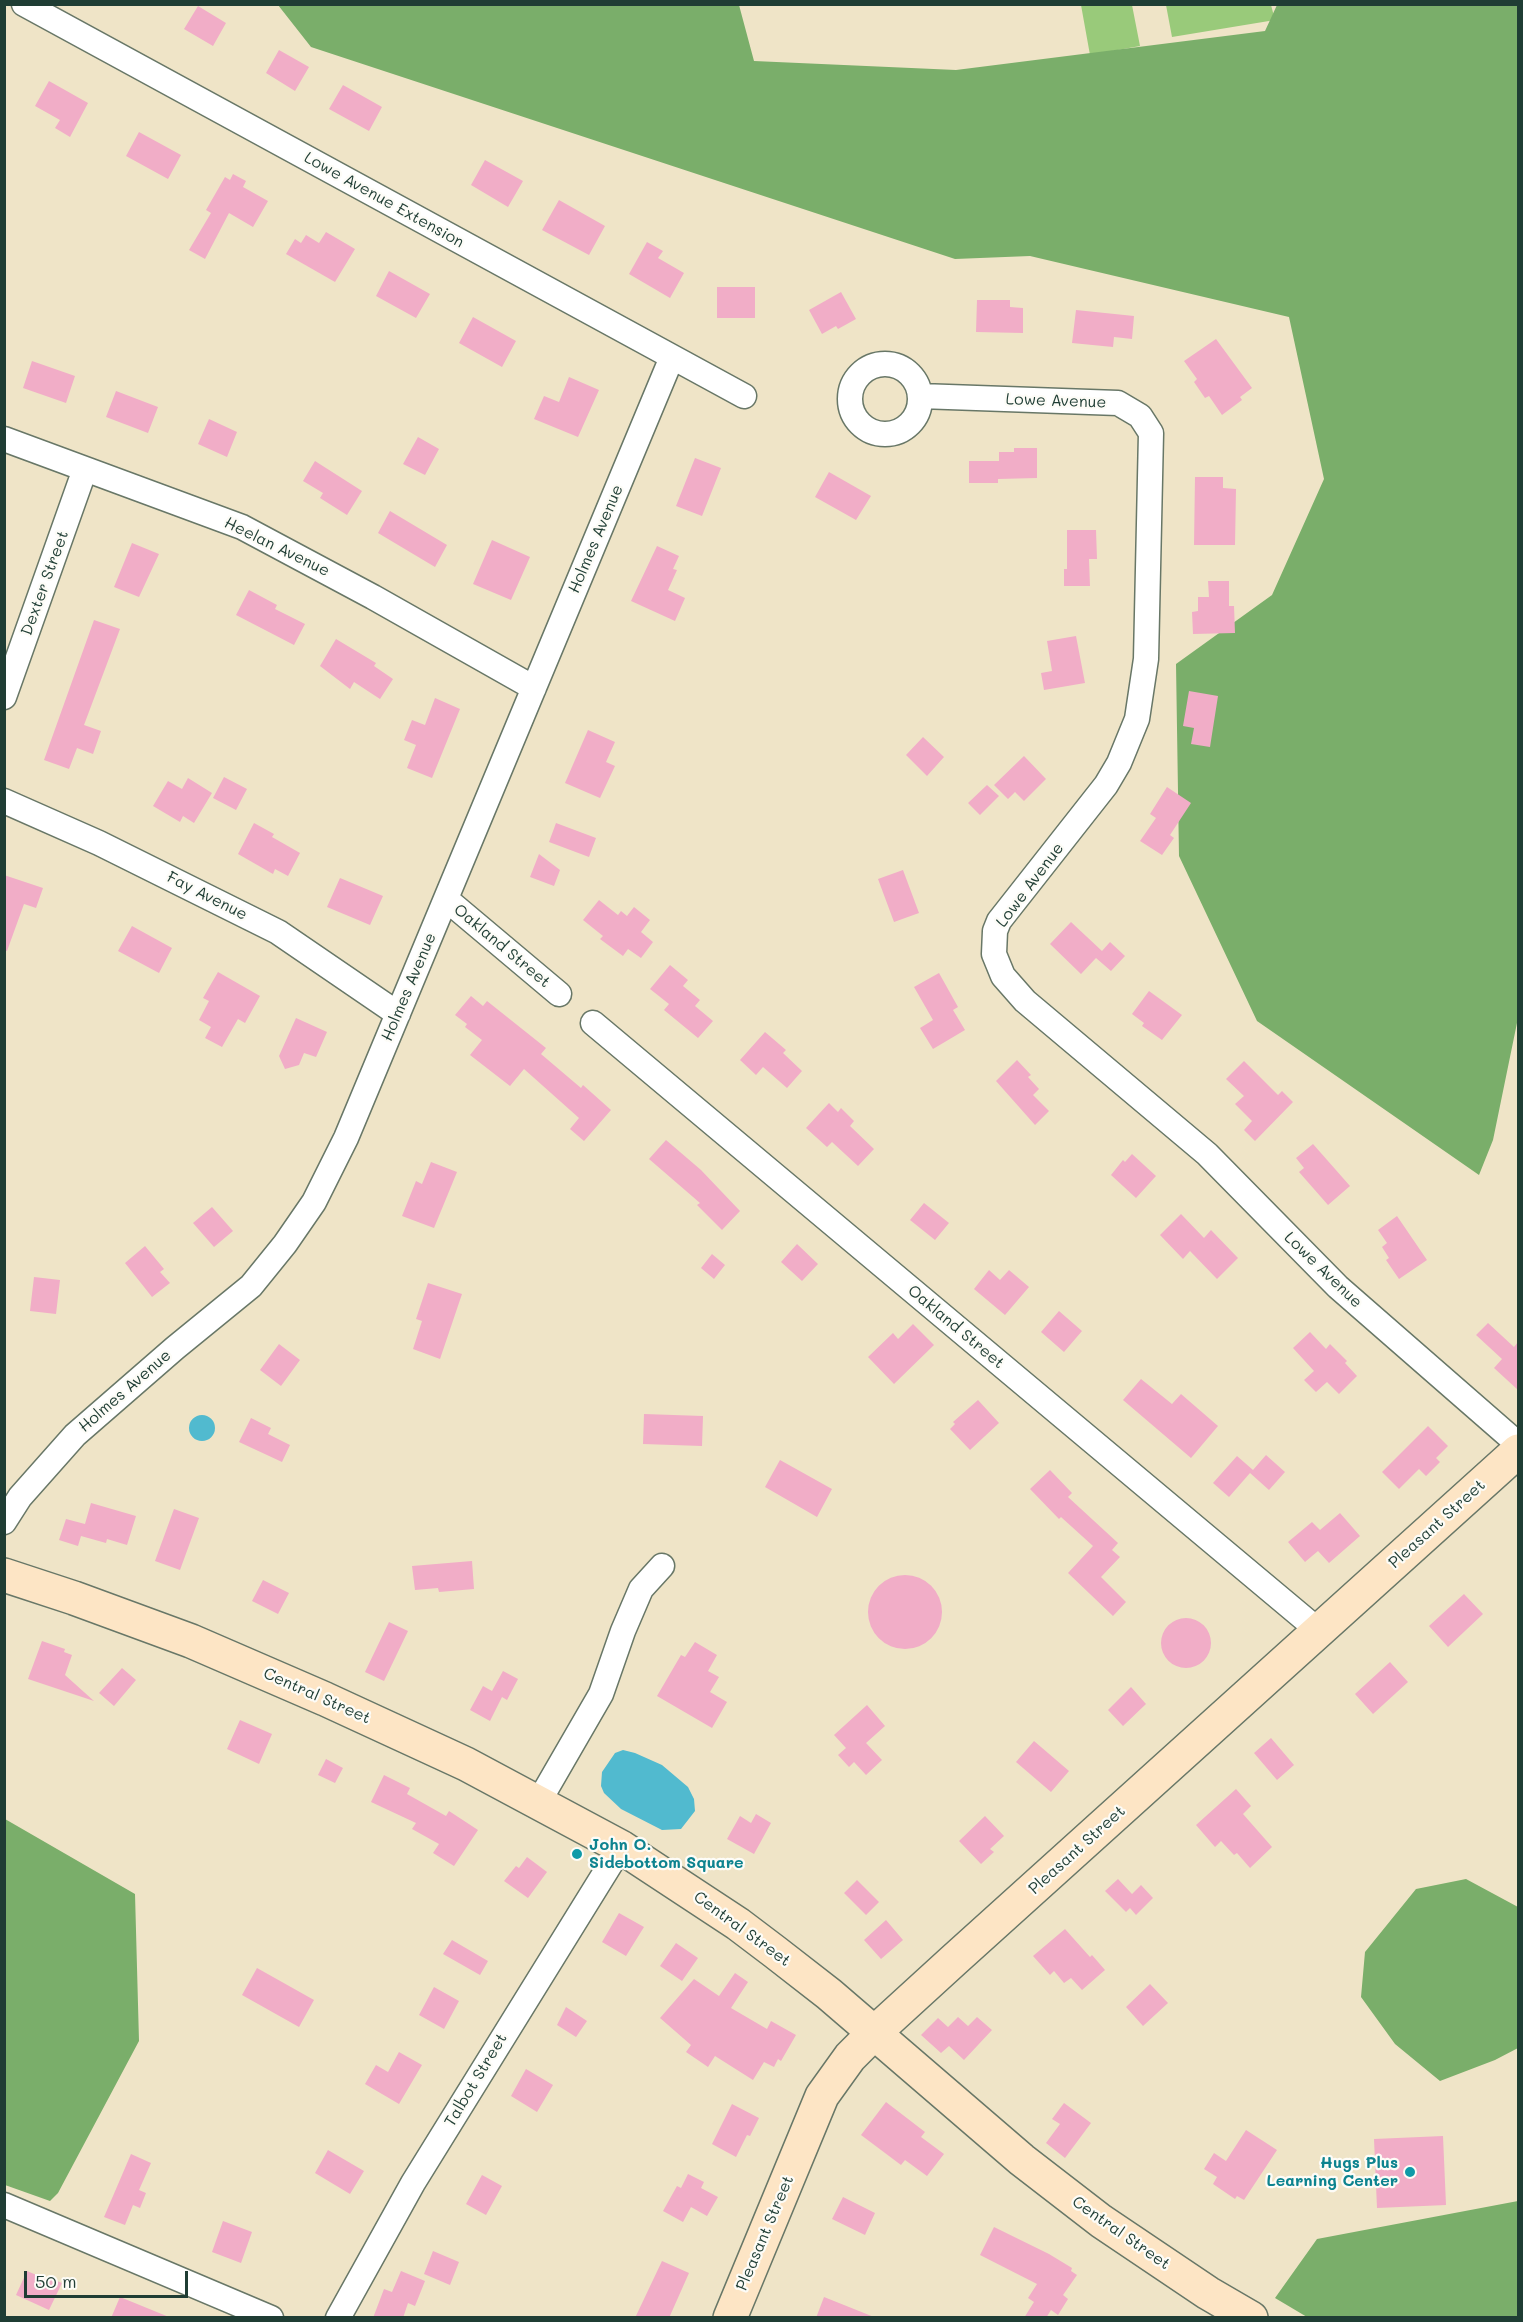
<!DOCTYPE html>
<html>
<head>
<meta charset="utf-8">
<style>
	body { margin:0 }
	#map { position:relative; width:1523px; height:2322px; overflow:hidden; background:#efe4c7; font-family:Mali,sans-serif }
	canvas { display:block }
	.frame { position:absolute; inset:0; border:6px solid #1f3d34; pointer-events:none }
	.scale { position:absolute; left:24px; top:2271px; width:164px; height:27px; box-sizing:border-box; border:3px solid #1f3d34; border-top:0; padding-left:8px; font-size:18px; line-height:21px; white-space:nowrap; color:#1f3d34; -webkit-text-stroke:4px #fdfcf7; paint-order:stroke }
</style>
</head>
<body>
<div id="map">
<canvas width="1523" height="2322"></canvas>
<div class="frame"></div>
<div class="scale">50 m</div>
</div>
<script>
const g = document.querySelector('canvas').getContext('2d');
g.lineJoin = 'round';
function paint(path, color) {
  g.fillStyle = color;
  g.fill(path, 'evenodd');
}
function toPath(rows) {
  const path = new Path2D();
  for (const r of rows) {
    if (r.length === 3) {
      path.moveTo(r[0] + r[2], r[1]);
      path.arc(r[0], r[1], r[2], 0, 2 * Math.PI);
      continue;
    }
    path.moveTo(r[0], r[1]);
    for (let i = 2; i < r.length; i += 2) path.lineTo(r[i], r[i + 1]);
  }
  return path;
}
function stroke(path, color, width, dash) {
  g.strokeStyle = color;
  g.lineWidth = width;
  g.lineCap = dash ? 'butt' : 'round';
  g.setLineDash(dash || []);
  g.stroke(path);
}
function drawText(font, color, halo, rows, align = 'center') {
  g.font = font + ' Mali,sans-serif';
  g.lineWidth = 4.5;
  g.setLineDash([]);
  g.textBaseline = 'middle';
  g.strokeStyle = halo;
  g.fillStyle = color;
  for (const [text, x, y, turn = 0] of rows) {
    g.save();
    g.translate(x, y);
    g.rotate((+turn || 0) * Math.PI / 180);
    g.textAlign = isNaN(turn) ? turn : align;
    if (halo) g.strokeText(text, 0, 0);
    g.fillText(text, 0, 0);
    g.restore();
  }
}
paint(toPath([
	[1081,5,1132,5,1140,46,1090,55],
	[1166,5,1271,5,1275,20,1172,37]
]), '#99ca7a');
paint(toPath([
	[278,5,739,5,754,61,956,70,1265,31,1277,5,1518,5,1518,1018,1493,1140,1479,1175,1257,1021,1179,856,1176,664,1272,595,1324,479,1289,317,1030,256,955,259,311,47],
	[5,1819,135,1894,139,2041,58,2193,50,2201,5,2185],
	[1466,1879,1518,1907,1518,2048,1495,2060,1440,2081,1395,2044,1361,1997,1365,1952,1416,1889],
	[1518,2201,1518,2317,1307,2317,1275,2298,1317,2239]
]), '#7aae6a');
paint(toPath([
	[202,1428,13],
	[623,1750,635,1753,662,1765,688,1787,694,1799,695,1811,681,1829,662,1830,621,1809,604,1793,601,1786,602,1772,615,1753]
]), '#51bacf');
paint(toPath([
	[198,6,226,23,213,46,184,29],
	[279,50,309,67,295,91,266,73],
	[49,81,88,103,70,137,55,128,60,120,35,106],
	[343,85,382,107,369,131,329,109],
	[139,132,181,155,168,179,126,156],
	[485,160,523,181,508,207,471,185],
	[233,174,246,181,243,187,268,201,253,227,229,213,205,259,189,250,211,213,206,210,225,177,230,180],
	[559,200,605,226,589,255,542,230],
	[326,232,355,249,335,282,286,254,295,239,301,243,306,235,319,243],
	[647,242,663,251,658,258,684,273,670,298,629,274],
	[389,271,430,294,416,318,376,296],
	[717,287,755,287,755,318,717,318],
	[841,292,856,319,838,329,836,326,822,334,809,310],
	[977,300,1010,300,1010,307,1023,308,1023,333,976,332],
	[1076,310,1134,316,1132,339,1114,337,1113,347,1072,343],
	[473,317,516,341,502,367,459,343],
	[1216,339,1252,388,1240,397,1242,400,1222,415,1209,396,1205,398,1194,382,1197,379,1184,361],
	[32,361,75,376,66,403,23,388],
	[569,377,599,390,578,437,534,419,544,396,559,402],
	[116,391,158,407,148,433,106,417],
	[209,419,237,432,227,457,198,444],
	[418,437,439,449,425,475,403,464],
	[1014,448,1037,448,1037,478,998,479,998,483,969,483,969,461,999,461,999,452,1014,452],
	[695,458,721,468,702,516,676,506],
	[315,461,362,491,347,515,320,498,323,493,303,481],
	[829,472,871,496,856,520,815,497],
	[1195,477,1223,477,1223,488,1236,489,1235,545,1194,545],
	[390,511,447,545,435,567,378,533],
	[1067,530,1096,530,1097,559,1089,559,1090,586,1064,586,1064,569,1067,569],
	[492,540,530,557,511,600,473,584],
	[132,543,159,554,139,597,114,587],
	[657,546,679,556,673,569,677,570,668,590,685,598,675,621,631,601],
	[1208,581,1229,581,1229,606,1234,606,1235,633,1193,634,1192,612,1198,611,1198,597,1209,597],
	[249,590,277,605,275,609,305,624,294,645,236,615],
	[94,620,120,629,84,725,101,731,93,754,77,748,69,769,44,760],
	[1076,636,1085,683,1044,690,1041,673,1052,671,1047,641],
	[336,639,376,663,374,666,393,679,380,699,354,682,350,689,320,666],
	[1189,691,1218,696,1210,747,1191,744,1194,728,1183,726],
	[435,698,460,709,432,778,407,768,416,745,404,740,412,720,425,725],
	[588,730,615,742,606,762,615,766,600,798,565,783],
	[923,737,944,757,927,776,906,755],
	[1024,756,1046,779,1024,801,1015,792,1008,799,994,785],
	[224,777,247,789,236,810,213,798],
	[188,778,212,793,194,823,183,816,180,822,153,806,168,781,182,789],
	[987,785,999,796,980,815,968,803],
	[1167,787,1191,803,1170,835,1174,838,1162,855,1140,841,1156,818,1150,814],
	[254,823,274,834,272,837,300,853,288,876,275,869,273,874,238,854],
	[556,823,596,838,589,857,549,842],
	[539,854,560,870,554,886,530,877],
	[903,870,919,913,894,922,878,879],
	[4,875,43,888,36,908,24,904,7,951,4,950],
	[340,878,383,896,370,925,327,907],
	[599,900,618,915,621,911,627,916,634,907,650,920,641,932,653,942,641,958,628,949,623,956,600,939,603,936,583,920],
	[1071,922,1102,951,1110,942,1125,956,1111,971,1096,958,1081,974,1050,944],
	[132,926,172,948,159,973,118,951],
	[670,965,688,980,683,986,700,1000,695,1006,713,1021,698,1038,664,1010,669,1004,650,989],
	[218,972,260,996,245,1023,238,1019,222,1047,205,1038,211,1027,199,1020,209,1001,203,998],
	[939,973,958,1007,953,1010,965,1030,933,1049,920,1028,933,1020,914,987],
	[1149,991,1182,1015,1162,1040,1142,1026,1144,1023,1132,1014],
	[471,996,483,1006,487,1001,546,1048,541,1054,581,1088,583,1085,611,1110,584,1141,570,1129,579,1118,524,1069,510,1086,470,1055,482,1040,465,1027,467,1024,455,1015],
	[296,1018,327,1032,316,1057,304,1053,299,1065,285,1069,279,1056],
	[765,1032,786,1050,783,1053,802,1071,787,1088,763,1067,756,1075,740,1060],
	[1017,1060,1031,1075,1028,1077,1039,1089,1033,1095,1049,1111,1035,1125,996,1081],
	[1244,1061,1278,1095,1282,1091,1293,1102,1255,1141,1244,1130,1252,1121,1235,1104,1244,1096,1226,1079],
	[829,1103,838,1112,841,1108,854,1121,850,1126,874,1149,858,1166,832,1142,827,1147,806,1128],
	[666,1140,701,1170,740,1211,722,1230,697,1205,700,1203,649,1159],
	[1313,1144,1350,1186,1328,1205,1299,1172,1304,1168,1296,1158],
	[1132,1154,1156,1176,1136,1198,1111,1175,1123,1160,1125,1162],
	[431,1162,457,1172,434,1228,402,1216,416,1181,422,1184],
	[924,1203,949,1223,935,1240,910,1220],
	[212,1207,233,1231,214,1247,193,1223],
	[1181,1214,1204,1238,1211,1230,1238,1258,1217,1279,1190,1251,1183,1259,1160,1235],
	[1397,1216,1427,1260,1399,1279,1386,1260,1389,1258,1382,1247,1387,1243,1378,1230],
	[797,1244,818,1264,802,1281,781,1262],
	[145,1246,164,1269,160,1272,170,1283,152,1297,125,1263],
	[712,1254,725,1265,714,1279,701,1268],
	[989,1270,1000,1280,1009,1270,1029,1287,1005,1315,974,1289],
	[34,1277,60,1280,56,1314,30,1311],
	[428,1283,462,1294,440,1359,413,1349,422,1321,416,1319],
	[1059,1311,1082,1331,1064,1352,1041,1332],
	[1488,1323,1514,1347,1518,1342,1518,1390,1494,1368,1502,1359,1476,1335],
	[913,1324,934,1345,894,1384,868,1357,893,1333,898,1339],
	[1310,1332,1326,1349,1330,1344,1347,1361,1345,1363,1357,1376,1339,1394,1327,1382,1316,1392,1304,1380,1314,1371,1293,1348],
	[279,1344,300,1360,281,1386,260,1370],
	[1141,1379,1172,1404,1181,1394,1218,1426,1191,1458,1123,1400],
	[978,1400,999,1423,970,1450,950,1429,955,1424,953,1422],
	[644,1414,703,1416,702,1446,643,1444],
	[251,1418,271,1428,268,1434,290,1445,282,1462,239,1442],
	[1428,1426,1448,1446,1436,1458,1440,1462,1426,1476,1419,1469,1399,1489,1382,1472],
	[1266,1455,1285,1472,1269,1490,1250,1473,1229,1497,1213,1483,1237,1456,1253,1470],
	[780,1460,832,1489,817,1517,765,1487],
	[1050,1470,1072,1493,1068,1497,1118,1543,1112,1550,1120,1557,1101,1577,1126,1602,1113,1616,1068,1573,1093,1546,1061,1517,1059,1519,1030,1489],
	[91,1503,136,1516,127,1545,107,1539,106,1543,81,1536,78,1546,59,1540,66,1519,85,1524],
	[174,1509,199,1518,180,1570,155,1561],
	[1340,1513,1360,1536,1329,1563,1318,1551,1305,1562,1288,1542,1312,1522,1320,1530],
	[472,1561,474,1589,439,1592,438,1588,415,1590,412,1566],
	[905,1612,37],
	[263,1580,289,1593,278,1614,252,1601],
	[1464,1594,1483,1614,1448,1647,1429,1626],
	[1186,1643,25],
	[389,1622,408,1631,384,1681,365,1672],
	[42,1641,65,1649,64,1652,72,1655,65,1675,94,1701,28,1679],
	[695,1642,717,1655,708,1671,719,1677,710,1692,727,1702,712,1728,657,1696,681,1655,685,1657],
	[1390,1662,1408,1682,1373,1714,1355,1694],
	[122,1668,136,1680,114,1706,99,1693],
	[503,1671,518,1679,507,1700,502,1697,490,1721,470,1710,483,1686,492,1691],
	[1131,1687,1146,1704,1123,1726,1108,1710],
	[867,1705,885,1726,866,1743,882,1760,866,1775,854,1762,849,1767,838,1755,846,1748,834,1735],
	[240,1720,272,1734,259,1764,227,1749],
	[1271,1738,1294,1765,1277,1780,1254,1753],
	[1034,1741,1069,1771,1051,1792,1016,1762],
	[326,1759,343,1768,335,1783,318,1775],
	[384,1775,410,1788,407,1794,446,1816,449,1811,478,1830,454,1866,433,1853,439,1844,412,1829,416,1823,371,1802],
	[1236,1789,1251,1806,1243,1814,1272,1847,1250,1868,1237,1853,1234,1855,1221,1841,1215,1847,1196,1825],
	[756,1814,771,1823,754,1854,727,1839,740,1816,751,1823],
	[985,1816,1004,1836,990,1849,994,1852,981,1864,959,1841],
	[527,1857,547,1872,528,1898,504,1881,516,1866,519,1868],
	[1118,1879,1132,1894,1141,1885,1153,1898,1136,1915,1130,1908,1126,1912,1105,1891],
	[857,1880,879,1902,866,1915,844,1893],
	[619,1913,644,1927,626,1956,602,1942],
	[886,1920,903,1940,881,1959,864,1940],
	[1065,1929,1090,1957,1092,1955,1105,1970,1082,1990,1071,1978,1064,1983,1054,1971,1050,1975,1033,1956],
	[452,1940,488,1961,480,1975,443,1954],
	[676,1943,698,1958,682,1981,660,1966],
	[257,1968,314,2000,299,2027,242,1995],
	[735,1973,748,1982,731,2008,767,2029,771,2021,796,2035,781,2061,778,2059,774,2067,764,2062,753,2080,715,2056,708,2067,686,2052,691,2045,660,2018,694,1979,719,1996],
	[1150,1984,1168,2003,1143,2026,1126,2007],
	[434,1987,459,2001,444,2029,419,2015],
	[566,2007,587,2021,576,2037,557,2025],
	[958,2017,968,2026,977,2017,992,2030,964,2060,949,2046,941,2053,921,2035,938,2018,948,2027],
	[399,2052,422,2065,399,2104,365,2084,376,2065,388,2072],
	[526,2069,553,2085,537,2112,511,2096],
	[886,2102,925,2132,921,2137,944,2154,927,2176,905,2160,901,2165,861,2135],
	[1064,2103,1091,2123,1065,2158,1046,2143,1060,2124,1052,2119],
	[732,2104,759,2118,750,2136,747,2135,736,2157,712,2144],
	[1246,2130,1277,2150,1244,2200,1237,2196,1235,2199,1213,2184,1217,2177,1204,2169,1214,2153,1226,2161],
	[1443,2136,1446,2205,1377,2208,1374,2139],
	[328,2150,364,2171,350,2194,315,2173],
	[131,2154,151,2163,139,2190,146,2193,140,2208,133,2205,125,2225,104,2217],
	[688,2174,704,2182,701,2188,718,2197,707,2216,691,2207,683,2222,663,2211,677,2186,681,2188],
	[482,2175,502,2186,486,2215,466,2204],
	[843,2197,875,2213,865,2235,832,2219],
	[223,2221,252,2232,241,2263,212,2252],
	[994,2227,1049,2254,1072,2268,1071,2271,1077,2275,1063,2295,1068,2299,1058,2315,1051,2310,1046,2318,1024,2318,1034,2302,1028,2298,1037,2284,980,2255],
	[433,2251,459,2262,450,2285,424,2274],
	[662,2261,689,2273,669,2318,635,2318],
	[27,2271,46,2279,47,2277,62,2283,49,2310,16,2295],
	[401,2271,425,2281,415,2306,408,2303,403,2318,373,2318,384,2289,392,2292],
	[120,2297,169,2317,169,2318,111,2318],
	[824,2297,874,2317,874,2318,816,2318]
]), '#f1adc7');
const minor = toPath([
	[24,4,744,396],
	[885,399,35],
	[920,396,1118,403,1140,416,1151,433,1146,659,1137,719,1119,763,1106,785,999,921,995,931,994,954,1003,976,1025,1001,1207,1154,1338,1287,1518,1444],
	[4,439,242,527,373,597,534,688],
	[4,697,85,469],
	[4,801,99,843,278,932,398,1014],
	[446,899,559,994],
	[593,1023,1319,1631],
	[4,1522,20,1497,75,1435,175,1348,251,1286,285,1244,314,1202,346,1138,672,357],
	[538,1803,601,1694,623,1631,641,1589,662,1566],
	[4,2205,271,2318],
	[338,2318,413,2183,621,1847]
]);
const secondary = toPath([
	[4,1575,74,1598,191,1641,325,1699,466,1764,621,1847,738,1924,775,1952,829,1994,1022,2160,1101,2221,1208,2293,1251,2318],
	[730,2318,822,2096,850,2057,873,2034,954,1960,1518,1451]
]);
stroke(minor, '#687767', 27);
stroke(secondary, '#687767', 36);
stroke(minor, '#fff', 24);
stroke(secondary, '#fde5c5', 33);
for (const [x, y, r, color] of [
	[577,1854,6,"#0f9aa8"],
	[1410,2172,6,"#0f9aa8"]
]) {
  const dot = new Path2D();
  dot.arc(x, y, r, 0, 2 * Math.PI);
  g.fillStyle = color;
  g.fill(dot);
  stroke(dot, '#fdfcf7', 2);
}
drawText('16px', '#1f3d34', '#fdfcf7', [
	["Lowe Avenue Extension",384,200,29],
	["Lowe Avenue",1056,401,2],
	["Holmes Avenue",596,539,-67],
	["Heelan Avenue",277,547,26],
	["Dexter Street",45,583,-70],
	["Lowe Avenue",1030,885,-53],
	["Fay Avenue",207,896,27],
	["Oakland Street",502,946,40],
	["Holmes Avenue",409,987,-67],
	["Lowe Avenue",1323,1270,44],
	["Oakland Street",956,1327,40],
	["Holmes Avenue",125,1391,-41],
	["Pleasant Street",1437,1524,-42],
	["Central Street",317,1696,24],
	["Pleasant Street",1077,1850,-42],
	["Central Street",742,1929,36],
	["Talbot Street",476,2080,-59],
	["Pleasant Street",765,2233,-67],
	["Central Street",1121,2233,35]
]);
drawText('bold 16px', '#0d838f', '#fdfcf7', [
	["John O.",589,1845],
	["Sidebottom Square",589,1863],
	["Hugs Plus",1398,2163,"right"],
	["Learning Center",1398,2181,"right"]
], 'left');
</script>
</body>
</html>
